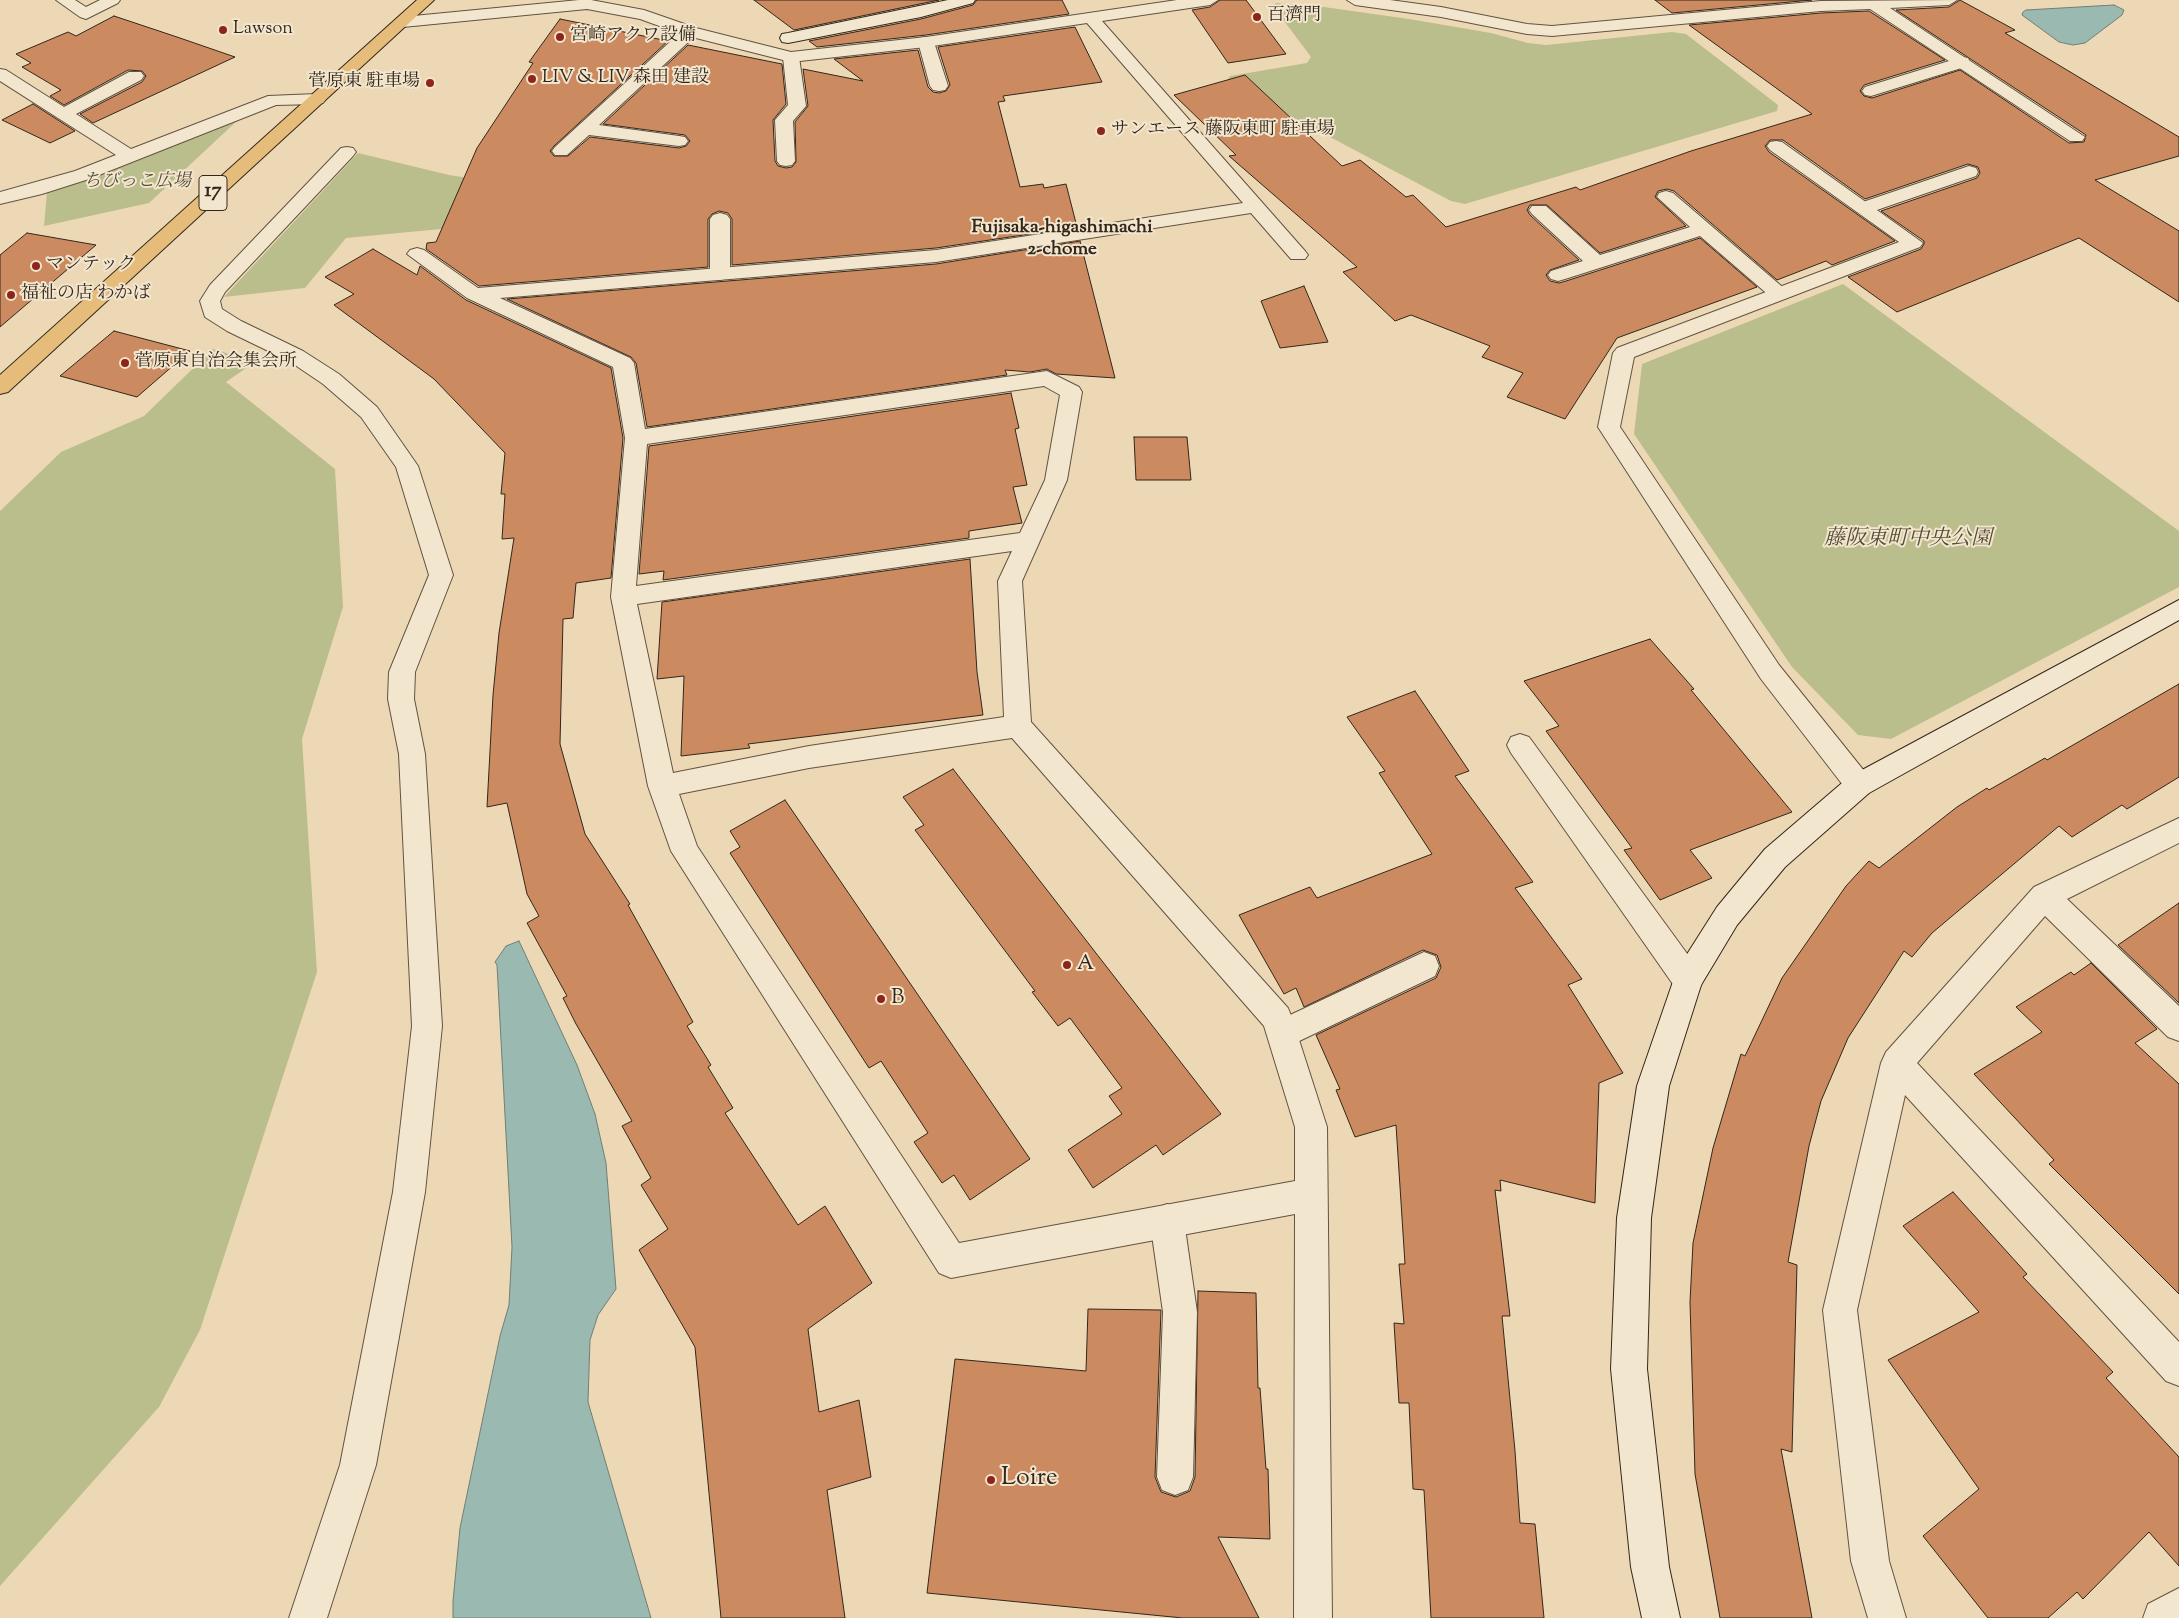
<!DOCTYPE html>
<html>
<head>
<meta charset="utf-8">
<style>
	body { margin:0 }
	canvas { display:block; background:#edd8b5 }
</style>
</head>
<body>
<canvas width="2179" height="1618"></canvas>
<script>
const g = document.querySelector('canvas').getContext('2d');
g.lineJoin = 'round';
function paint(path, color) {
  g.fillStyle = color;
  g.fill(path, 'evenodd');
}
function toPath(rows) {
  const path = new Path2D();
  for (const r of rows) {
    path.moveTo(r[0], r[1]);
    for (let i = 2; i < r.length; i += 2) path.lineTo(r[i], r[i + 1]);
  }
  return path;
}
function stroke(path, color, width, dash) {
  g.strokeStyle = color;
  g.lineWidth = width;
  g.lineCap = dash ? 'butt' : 'round';
  g.setLineDash(dash || []);
  g.stroke(path);
}
function drawText(font, color, halo, rows, align = 'center') {
  g.font = font + ' "Sorts Mill Goudy","Noto Serif JP",serif';
  g.lineWidth = 4;
  g.setLineDash([]);
  g.textBaseline = 'middle';
  g.strokeStyle = halo;
  g.fillStyle = color;
  for (const [text, x, y, turn = 0] of rows) {
    g.save();
    g.translate(x, y);
    g.rotate((+turn || 0) * Math.PI / 180);
    g.textAlign = isNaN(turn) ? turn : align;
    if (halo) g.strokeText(text, 0, 0);
    g.fillText(text, 0, 0);
    g.restore();
  }
}
paint(toPath([
	[1276,3,1324,7,1409,19,1491,33,1528,43,1546,45,1672,32,1686,34,1778,105,1777,111,1465,204,1451,201,1226,82,1230,76,1307,63,1311,57,1273,6],
	[238,120,149,203,44,226,47,192,106,172],
	[358,153,449,175,522,186,505,223,346,238,305,288,224,297],
	[1843,284,2179,531,2179,587,1891,739,1858,735,1792,667,1634,434,1642,364],
	[213,349,255,362,226,382,335,469,343,607,302,739,317,972,200,1330,159,1407,0,1586,0,511,61,452,144,416]
]), '#babe8c');
const water = toPath([
	[2114,5,2124,10,2122,15,2085,43,2073,45,2059,42,2022,15,2023,12,2026,10,2114,5],
	[519,941,577,1065,595,1114,606,1163,616,1289,598,1315,590,1340,588,1402,651,1618,453,1618,453,1601,460,1528,500,1336,509,1305,512,1247,497,965,495,962,506,946,519,941]
]);
paint(water, '#99b9b1');
stroke(water, '#707f75', 1);
const building = toPath([
	[754,0,939,0,794,30,754,0],
	[977,0,1062,0,1069,14,926,35,817,47,809,41,921,19,973,5,977,0],
	[1220,0,1246,0,1286,54,1228,63,1192,10,1210,7,1220,0],
	[1655,0,1812,0,1672,13,1655,0],
	[1960,0,2015,30,2005,33,2179,137,2179,156,2095,180,2179,231,2179,302,2079,238,1897,312,1848,277,1921,249,1924,244,1924,241,1881,211,1977,178,1980,173,1978,167,1968,164,1865,199,1783,140,1770,140,1765,146,1769,152,1895,241,1832,265,1826,261,1777,280,1674,191,1667,189,1658,191,1655,197,1686,226,1600,253,1547,205,1530,205,1527,210,1530,215,1579,260,1550,270,1546,275,1550,281,1559,283,1566,281,1700,238,1757,287,1617,338,1565,419,1507,397,1523,373,1482,357,1490,346,1411,315,1395,321,1343,272,1357,267,1229,156,1236,155,1174,95,1245,75,1342,166,1360,160,1406,197,1413,195,1446,227,1576,187,1580,190,1691,151,1812,114,1689,25,1821,13,1869,11,1945,60,1864,85,1860,91,1864,96,1872,98,1960,70,2069,143,2084,142,2086,135,1896,10,1949,7,1960,0],
	[114,16,177,37,235,57,93,123,80,114,142,82,146,76,142,71,128,70,64,105,50,96,61,90,22,67,31,63,16,54,68,32,76,36,114,16],
	[560,19,668,41,554,146,550,151,554,156,568,156,590,137,679,148,686,146,690,141,685,135,603,124,688,45,782,64,786,104,773,120,775,161,778,166,786,168,792,167,796,162,795,122,808,106,803,69,863,81,834,59,918,50,928,87,933,92,939,93,946,91,950,85,938,47,1075,27,1102,82,1003,96,1005,101,998,102,1020,187,1043,184,1044,188,1066,184,1077,227,936,248,732,265,732,219,728,213,719,211,712,214,708,219,708,267,479,286,426,249,427,243,436,242,477,148,533,63,529,62,560,19],
	[33,104,75,131,50,143,2,120,33,104],
	[27,233,96,245,0,327,0,255,27,233],
	[1080,241,1115,378,1056,374,1047,369,1030,372,1005,370,1007,375,647,427,636,363,631,357,507,299,936,264,1080,241],
	[373,249,417,275,420,266,466,300,611,368,623,438,611,578,576,583,573,618,563,619,560,744,585,834,630,904,628,905,693,1022,687,1026,711,1065,708,1067,733,1108,725,1113,798,1225,825,1206,872,1283,808,1329,819,1412,859,1400,871,1477,827,1490,845,1618,721,1618,695,1347,639,1250,668,1229,641,1185,651,1178,622,1126,632,1121,576,1024,563,998,567,996,527,923,539,916,527,894,507,803,487,807,493,695,499,633,514,538,502,539,505,494,501,494,505,453,434,379,334,305,354,294,325,277,373,249],
	[1304,286,1328,342,1280,348,1261,301,1304,286],
	[114,331,190,351,137,397,60,376,114,331],
	[1011,393,1019,428,1015,429,1027,485,1013,487,1022,523,969,531,969,538,663,580,664,571,639,574,649,446,1011,393],
	[1134,437,1187,437,1191,480,1136,480,1134,437],
	[970,559,977,672,983,715,748,744,750,748,681,756,684,676,657,679,662,602,970,559],
	[1650,639,1694,689,1691,690,1792,812,1690,850,1712,878,1660,900,1624,850,1632,848,1546,731,1559,726,1524,681,1650,639],
	[2179,684,2179,777,2127,809,2122,805,2072,837,2059,826,1932,933,1912,957,1904,951,1848,1038,1821,1101,1809,1146,1788,1262,1797,1265,1792,1452,1781,1449,1812,1618,1720,1618,1695,1474,1690,1302,1693,1243,1713,1148,1741,1054,1745,1056,1782,978,1846,886,1869,861,1879,868,1957,807,1987,788,1989,790,2045,758,2047,760,2179,684],
	[1415,691,1469,771,1455,776,1533,882,1515,888,1582,979,1568,985,1623,1073,1599,1083,1595,1203,1500,1180,1501,1191,1495,1190,1510,1316,1502,1316,1515,1451,1520,1523,1535,1524,1544,1618,1431,1618,1424,1490,1413,1489,1409,1403,1399,1403,1394,1323,1404,1324,1399,1264,1405,1264,1396,1125,1355,1137,1336,1090,1340,1089,1316,1035,1436,978,1441,967,1437,955,1423,950,1304,1007,1296,988,1284,994,1239,915,1310,887,1317,898,1432,854,1379,773,1385,771,1347,717,1415,691],
	[953,769,1221,1114,1163,1155,1156,1145,1093,1188,1068,1150,1122,1114,1109,1096,1122,1088,1070,1018,1058,1026,1032,992,1035,991,915,830,924,825,903,797,953,769],
	[785,800,1030,1159,970,1200,954,1175,942,1183,914,1142,928,1133,881,1061,869,1068,730,853,740,847,730,831,785,800],
	[2179,903,2179,1003,2118,945,2179,903],
	[2091,963,2157,1029,2135,1043,2179,1084,2179,1294,2049,1164,2054,1160,1974,1074,2042,1032,2016,1007,2071,972,2074,975,2091,963],
	[1953,1192,2027,1274,2023,1277,2113,1372,2106,1378,2179,1457,2179,1566,2149,1532,2083,1599,2077,1592,2048,1618,1988,1618,1923,1536,1979,1489,1888,1360,1979,1312,1903,1226,1953,1192],
	[1198,1291,1256,1293,1258,1388,1260,1388,1266,1469,1268,1469,1270,1539,1218,1537,1259,1618,1183,1618,927,1593,955,1359,1086,1371,1088,1309,1161,1310,1155,1477,1161,1492,1176,1497,1190,1491,1195,1477,1198,1291]
]);
paint(building, '#cb8a5f');
stroke(building, '#33271b', 1);
const lane = toPath([
	[690,27,696,29,698,32,696,35,599,125,679,136,685,137,688,141,685,145,679,146,589,135,567,155,555,155,552,151,555,147,684,29,690,27],
	[926,37,932,38,934,42,948,86,945,90,939,91,933,90,930,86,918,42,920,38,926,37],
	[791,52,797,53,799,57,806,106,793,121,795,161,792,165,786,166,780,165,777,161,775,120,788,105,783,57,785,53,791,52],
	[1962,57,1968,58,1970,62,1968,66,1871,96,1865,95,1862,91,1865,87,1962,57],
	[347,147,353,148,356,152,353,156,225,292,220,301,222,309,241,321,303,351,339,374,377,407,418,466,453,575,415,672,414,699,425,754,442,1026,425,1192,376,1465,327,1618,289,1618,340,1465,393,1192,412,1026,399,754,388,699,389,672,429,575,396,467,361,417,323,384,289,361,227,331,205,317,200,301,210,285,341,148,347,147],
	[1969,166,1976,168,1978,172,1976,176,1871,212,1857,212,1855,208,1857,204,1969,166],
	[1666,191,1673,193,1786,290,1789,294,1786,298,1779,300,1772,298,1700,236,1565,279,1558,281,1551,279,1548,275,1551,271,1583,261,1532,214,1529,210,1532,206,1546,206,1600,255,1690,227,1657,197,1659,193,1666,191],
	[720,213,727,215,730,219,730,274,727,278,720,280,713,278,710,274,710,219,713,215,720,213],
	[1520,734,1529,737,1699,970,1703,980,1699,990,1688,994,1677,990,1511,753,1507,745,1511,737,1520,734],
	[1424,952,1435,956,1439,966,1435,976,1293,1044,1282,1049,1271,1044,1267,1034,1271,1024,1424,952],
	[1167,1204,1179,1209,1184,1221,1197,1312,1193,1477,1188,1490,1175,1495,1162,1490,1157,1477,1163,1312,1150,1221,1155,1209,1167,1204]
]);
const street = toPath([
	[56,0,75,0,86,7,100,0,120,0,118,3,86,19,80,17,56,0],
	[579,0,591,0,644,10,696,28,791,52,926,37,1177,0,1218,0,1210,5,1102,21,1305,251,1308,255,1305,259,1291,259,1251,213,936,262,500,298,630,358,634,363,645,429,1047,371,1079,387,1082,392,1067,480,1022,581,1031,722,1288,1008,1292,1018,1327,1127,1332,1618,1294,1618,1295,1214,951,1278,939,1273,671,851,648,786,611,597,625,438,613,367,467,298,407,254,410,250,417,248,424,250,478,288,936,250,1243,203,1087,23,926,47,791,62,684,35,640,19,587,9,403,27,395,22,403,17,579,0],
	[1044,386,1060,395,1045,480,1020,533,636,586,647,444,1044,386],
	[1012,551,998,581,1004,717,809,746,673,773,637,604,1012,551],
	[1012,738,1264,1026,1295,1127,1295,1181,959,1243,697,846,679,794,809,768,1012,738],
	[1347,0,1390,0,1441,7,1527,24,1552,26,1821,1,1957,0,1949,5,1890,8,2085,137,2082,141,2070,141,1870,9,1821,11,1552,36,1527,34,1441,17,1355,5,1347,0],
	[0,69,6,70,64,107,129,72,141,72,144,76,141,80,76,114,131,149,268,96,317,94,323,95,326,99,323,103,317,104,276,105,89,179,42,194,0,204,0,192,75,171,116,155,0,81,0,69],
	[1776,141,1782,142,1923,243,1920,247,1634,357,1620,427,1779,665,1869,777,1873,785,1869,793,1859,796,1849,793,1761,679,1598,427,1613,353,1617,348,1899,242,1770,150,1767,146,1770,142,1776,141],
	[2179,818,2179,843,2067,899,2179,1006,2179,1041,2168,1037,2045,916,1917,1063,2179,1342,2179,1386,2166,1381,1905,1095,1857,1310,1889,1561,1906,1618,1868,1618,1851,1561,1823,1310,1881,1063,1886,1052,2034,887,2179,818],
	[2179,1588,2179,1618,2143,1618,2148,1604,2179,1588]
]);
const secondary = toPath([
	[948,0,975,0,973,3,921,17,788,43,782,42,780,38,782,34,788,33,948,0],
	[2179,600,2179,620,1869,793,1785,867,1737,925,1701,985,1669,1086,1651,1218,1647,1369,1669,1567,1680,1618,1642,1618,1631,1567,1611,1369,1617,1218,1637,1086,1677,970,1717,907,1765,849,1849,777,2179,600]
]);
const primary = toPath([
	[417,0,434,0,8,392,0,394,0,375,417,0]
]);
stroke(lane, '#625342', 2);
stroke(street, '#625342', 2);
stroke(secondary, '#33271b', 2);
stroke(primary, '#33271b', 2);
paint(lane, '#f3e6cf');
paint(street, '#f3e6cf');
paint(secondary, '#f3e6cf');
paint(primary, '#e6bc7a');
for (const [x, y, r, color] of [
	[1257,17,5,"#8f2418"],
	[223,30,5,"#8f2418"],
	[560,37,5,"#8f2418"],
	[532,79,5,"#8f2418"],
	[430,83,5,"#8f2418"],
	[1101,131,5,"#8f2418"],
	[36,266,5,"#8f2418"],
	[11,295,5,"#8f2418"],
	[125,363,5,"#8f2418"],
	[1067,965,5,"#8f2418"],
	[881,999,5,"#8f2418"],
	[991,1480,5,"#8f2418"]
]) {
  const dot = new Path2D();
  dot.arc(x, y, r, 0, 2 * Math.PI);
  g.fillStyle = color;
  g.fill(dot);
  stroke(dot, '#f3e6cf', 2);
}
drawText('18px', '#33271b', '#f3e6cf', [
	["百濟門",1267,17],
	["Lawson",233,30],
	["宮崎アクワ設備",570,37],
	["LIV & LIV 森田 建設",542,79],
	["菅原東 駐車場",420,83,"right"],
	["サンエース 藤阪東町 駐車場",1111,131],
	["マンテック",46,266],
	["福祉の店 わかば",21,295],
	["菅原東自治会集会所",135,363]
], 'left');
drawText('italic 18px', '#554d37', '#f3e6cf', [
	["ちびっこ広場",137,183]
]);
drawText('bold 19px', '#33271b', '#f3e6cf', [
	["Fujisaka-higashimachi",1062,229],
	["2-chome",1062,251]
]);
for (const [x, y, w] of [
	[213,193,28]
]) {
  const box = new Path2D();
  box.roundRect(x - w / 2, y - 17.5, w, 35, 4);
  g.fillStyle = '#f3e6cf';
  g.fill(box);
  stroke(box, '#33271b', 1);
}
drawText('bold 20px', '#33271b', null, [
	["17",213,193]
]);
drawText('italic 21px', '#554d37', '#f3e6cf', [
	["藤阪東町中央公園",1908,540]
]);
drawText('21px', '#33271b', '#f3e6cf', [
	["A",1077,965],
	["B",891,999]
], 'left');
drawText('25px', '#33271b', '#f3e6cf', [
	["Loire",1001,1480]
], 'left');
</script>
</body>
</html>
